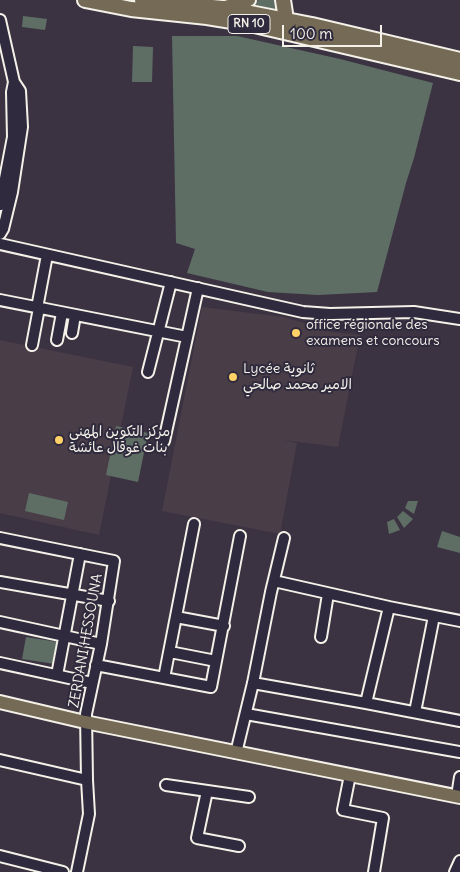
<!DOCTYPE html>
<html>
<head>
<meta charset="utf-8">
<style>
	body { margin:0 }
	#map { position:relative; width:460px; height:872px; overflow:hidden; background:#3b3342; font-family:Delius,sans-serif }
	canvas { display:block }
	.scale { position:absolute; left:282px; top:25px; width:100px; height:22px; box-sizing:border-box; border:2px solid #f4f1e8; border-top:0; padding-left:6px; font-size:15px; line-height:18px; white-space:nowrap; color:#f4f1e8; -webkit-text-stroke:4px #2f2a3d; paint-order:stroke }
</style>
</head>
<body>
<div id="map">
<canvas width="460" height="872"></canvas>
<div class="scale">100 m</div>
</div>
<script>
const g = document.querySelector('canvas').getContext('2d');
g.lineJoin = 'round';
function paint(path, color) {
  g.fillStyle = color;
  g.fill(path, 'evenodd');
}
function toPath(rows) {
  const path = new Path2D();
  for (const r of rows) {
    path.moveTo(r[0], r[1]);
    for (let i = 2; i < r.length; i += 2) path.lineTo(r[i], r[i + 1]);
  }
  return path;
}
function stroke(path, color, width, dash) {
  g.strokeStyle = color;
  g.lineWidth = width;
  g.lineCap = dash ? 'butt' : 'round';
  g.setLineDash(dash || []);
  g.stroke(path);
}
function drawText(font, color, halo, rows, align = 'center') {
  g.font = font + ' Delius,"Playpen Sans Arabic",sans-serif';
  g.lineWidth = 4;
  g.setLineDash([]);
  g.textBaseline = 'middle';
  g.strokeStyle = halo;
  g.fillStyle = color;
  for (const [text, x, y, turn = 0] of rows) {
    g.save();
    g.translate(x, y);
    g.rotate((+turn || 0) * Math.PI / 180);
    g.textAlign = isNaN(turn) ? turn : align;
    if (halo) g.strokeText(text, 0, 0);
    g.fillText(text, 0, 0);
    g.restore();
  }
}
paint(toPath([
	[202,307,284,317,324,329,324,331,360,335,338,447,283,440,297,443,280,534,162,511],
	[0,340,133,367,99,535,0,513]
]), '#493d48');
paint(toPath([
	[259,0,276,0,276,9,255,6,255,1],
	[23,16,47,19,45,30,22,27],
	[172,36,237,36,340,59,433,83,414,158,406,183,377,292,318,295,268,292,187,273,195,249,176,243],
	[133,46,153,47,152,82,132,82],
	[116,426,148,433,138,482,106,475],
	[29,493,68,502,64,520,25,511],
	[408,501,418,501,414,514,405,508],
	[403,511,413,519,404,528,397,517],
	[394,519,400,530,389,534,387,522],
	[442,531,460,537,460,553,437,547],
	[26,637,58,642,55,664,22,659]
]), '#5f6e65');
const minor = toPath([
	[0,20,14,82,20,91,22,127,12,192,3,229,0,234],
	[0,205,13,137,12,92,14,82],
	[0,244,303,312,330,314,414,312,460,319],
	[0,300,187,337],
	[37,308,47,255],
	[72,333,75,315],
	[57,340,62,313],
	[32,345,39,308],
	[148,372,171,282],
	[164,441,198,288],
	[0,538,114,561,101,644,86,714,87,780,89,814,77,872],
	[0,582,109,601],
	[389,607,460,621],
	[176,617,224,626],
	[0,622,101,644],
	[321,637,328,594],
	[170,652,216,661],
	[0,663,92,683],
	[96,665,211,687,240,536],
	[57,675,80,554],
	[164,678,194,524],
	[253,683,366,703,389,607,274,581],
	[366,703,460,721],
	[415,712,434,616],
	[246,714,460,752],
	[236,753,253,683,271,592,284,538],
	[0,760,87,780],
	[350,775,343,810,383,818,374,872],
	[166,785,249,797],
	[207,791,197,838,239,846],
	[457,796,460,777],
	[0,856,63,872],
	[455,872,460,861]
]);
const major = toPath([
	[222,8,249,0],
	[0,702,85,722,460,797]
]);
const highway = toPath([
	[85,0,131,9,207,17,250,24,460,73],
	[142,0,222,8,250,13,312,25,460,60],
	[283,0,287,26]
]);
stroke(minor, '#f4f1e8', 14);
stroke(major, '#f4f1e8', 16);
stroke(highway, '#f4f1e8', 18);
stroke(minor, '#2f2a3d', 10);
stroke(major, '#756a55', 12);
stroke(highway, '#756a55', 14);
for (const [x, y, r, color] of [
	[296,333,5,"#ffd166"],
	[233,377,5,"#ffd166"],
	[59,440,5,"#ffd166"]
]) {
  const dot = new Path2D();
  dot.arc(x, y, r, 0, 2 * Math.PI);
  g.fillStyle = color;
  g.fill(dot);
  stroke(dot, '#2f2a3d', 2);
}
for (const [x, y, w] of [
	[249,24,42]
]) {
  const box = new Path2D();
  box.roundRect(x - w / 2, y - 9.5, w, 19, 4);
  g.fillStyle = '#2f2a3d';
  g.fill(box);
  stroke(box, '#f4f1e8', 1);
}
drawText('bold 12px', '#f4f1e8', null, [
	["RN 10",249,24]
]);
drawText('14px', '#f4f1e8', '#2f2a3d', [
	["office régionale des",306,325],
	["examens et concours",306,341],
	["Lycée ثانوية",243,369],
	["الامير محمد صالحي",243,385],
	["مركز التكوين المهني",69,432],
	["بنات غوقال عائشة",69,448]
], 'left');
drawText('14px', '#f4f1e8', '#2f2a3d', [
	["ZERDANI HESSOUNA",86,641,-80]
]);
</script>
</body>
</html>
